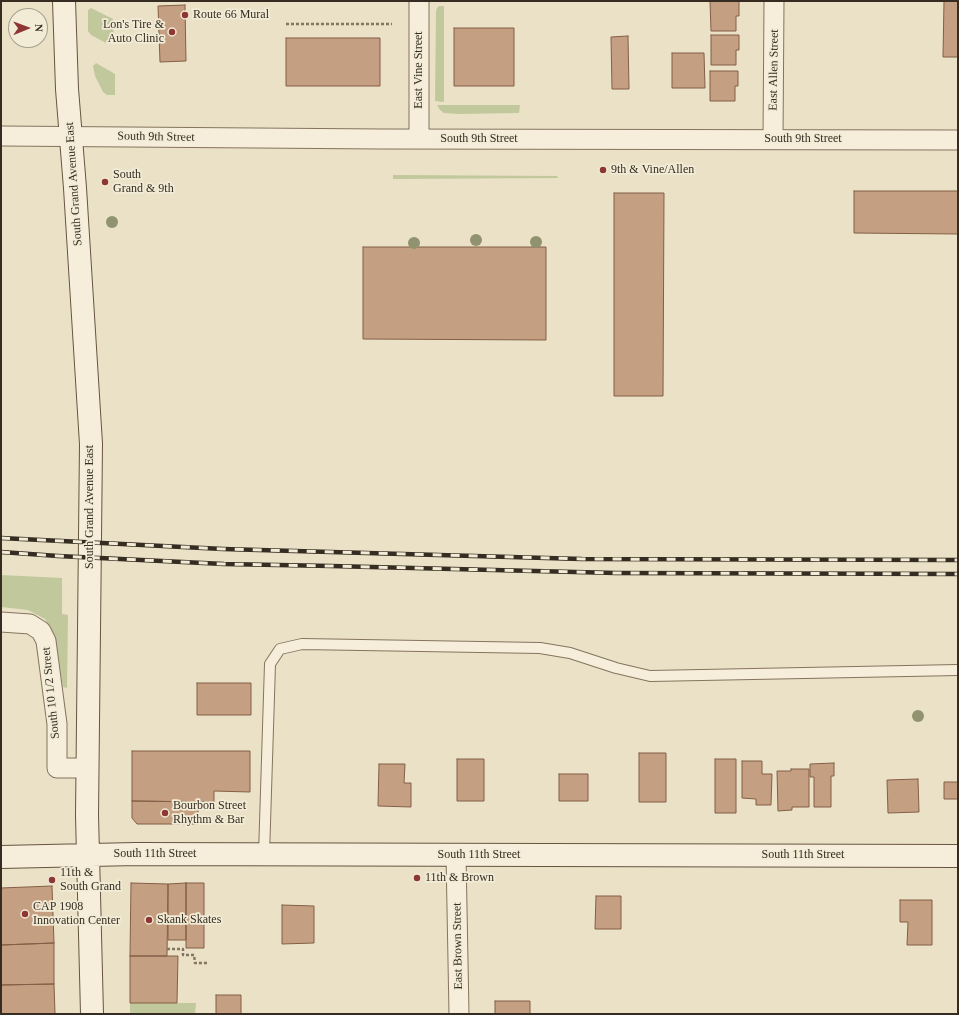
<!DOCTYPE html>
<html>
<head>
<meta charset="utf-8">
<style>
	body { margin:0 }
	#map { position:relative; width:959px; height:1015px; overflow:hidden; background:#eae1c7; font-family:"Times New Roman",serif }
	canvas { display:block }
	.frame { position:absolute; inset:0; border:2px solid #362c21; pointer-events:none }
	.north { position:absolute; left:8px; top:8px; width:40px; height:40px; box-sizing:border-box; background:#f2ebd6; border:1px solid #a79f8e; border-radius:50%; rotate:89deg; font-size:11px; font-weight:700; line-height:16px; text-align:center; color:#362c21 }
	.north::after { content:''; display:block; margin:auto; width:14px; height:18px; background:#8e3634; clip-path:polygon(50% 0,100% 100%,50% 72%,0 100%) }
</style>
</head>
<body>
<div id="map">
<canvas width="959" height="1015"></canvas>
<div class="frame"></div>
<div class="north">N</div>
</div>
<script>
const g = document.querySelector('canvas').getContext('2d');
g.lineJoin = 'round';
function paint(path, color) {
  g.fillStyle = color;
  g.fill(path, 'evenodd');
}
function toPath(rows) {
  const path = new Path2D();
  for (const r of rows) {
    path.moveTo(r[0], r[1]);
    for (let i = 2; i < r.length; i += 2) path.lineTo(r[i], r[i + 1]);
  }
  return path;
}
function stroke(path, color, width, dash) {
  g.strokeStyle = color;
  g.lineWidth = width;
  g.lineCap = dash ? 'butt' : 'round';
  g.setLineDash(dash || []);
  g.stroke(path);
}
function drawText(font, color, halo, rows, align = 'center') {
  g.font = font + ' "Times New Roman",serif';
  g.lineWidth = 3.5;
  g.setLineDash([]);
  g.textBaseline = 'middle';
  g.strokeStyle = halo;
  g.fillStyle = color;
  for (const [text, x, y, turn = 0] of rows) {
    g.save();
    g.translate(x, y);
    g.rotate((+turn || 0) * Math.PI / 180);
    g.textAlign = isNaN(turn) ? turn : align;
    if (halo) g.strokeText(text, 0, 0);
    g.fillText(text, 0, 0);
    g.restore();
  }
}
paint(toPath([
	[439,6,444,6,444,102,435,101,436,11,437,8],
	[91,8,113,19,114,43,106,43,91,35,88,31,88,10],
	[96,63,115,74,115,95,107,95,103,92,95,76,93,66],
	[437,105,520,105,519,113,458,114,444,113,440,110],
	[393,175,557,176,558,178,393,179],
	[1,575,62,578,62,614,68,615,67,688,63,687,56,642,45,619,28,610,1,607],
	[130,1003,196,1003,195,1014,130,1014]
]), '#c1c89c');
const building = toPath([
	[710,1,739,1,739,16,736,16,736,31,711,31,710,1],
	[944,1,958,1,958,57,943,57,944,1],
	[185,5,186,61,160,62,158,6,185,5],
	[454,28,514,28,514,86,454,86,454,28],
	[711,35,739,35,739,50,736,50,736,65,711,65,711,35],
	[628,36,629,89,612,89,611,37,628,36],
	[286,38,380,38,380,86,286,86,286,38],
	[672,53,704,53,705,88,672,88,672,53],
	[710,71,738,71,738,86,735,86,735,101,710,101,710,71],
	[854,191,958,191,958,234,854,233,854,191],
	[614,193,664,193,663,396,614,396,614,193],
	[363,247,546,247,546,340,363,339,363,247],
	[197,683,251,683,251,715,197,715,197,683],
	[132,751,250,751,250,792,214,791,214,802,132,801,132,751],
	[639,753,666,753,666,802,639,802,639,753],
	[457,759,484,759,484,801,457,801,457,759],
	[715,759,736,759,736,813,715,813,715,759],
	[742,761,762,761,762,774,772,774,771,805,756,805,756,799,742,798,742,761],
	[834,763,834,776,831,776,831,807,814,807,814,777,810,777,810,764,834,763],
	[379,764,405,764,404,783,411,783,411,807,378,806,379,764],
	[791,769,809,769,809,807,792,807,792,810,778,811,777,771,791,771,791,769],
	[559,774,588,774,588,801,559,801,559,774],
	[958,775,958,807,958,799,944,799,944,782,958,782,958,775],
	[918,779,919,812,888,813,887,780,918,779],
	[132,801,198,802,198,824,137,824,132,818,132,801],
	[131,883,168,884,167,956,130,956,131,883],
	[186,883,186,940,168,940,168,884,186,883],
	[186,883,204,883,204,948,186,948,186,883],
	[52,886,54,943,1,945,1,888,52,886],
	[596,896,621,896,621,929,595,929,596,896],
	[900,900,932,900,932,945,907,945,908,922,900,922,900,900],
	[282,905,314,906,314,943,282,944,282,905],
	[54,943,54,984,1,985,1,945,54,943],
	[130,956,178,956,177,1003,130,1003,130,956],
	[54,984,55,1014,1,1014,1,985,54,984],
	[216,995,241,995,241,1014,216,1014,216,995],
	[495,1001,530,1001,530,1014,495,1014,495,1001]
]);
paint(building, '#c59f81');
stroke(building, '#825f46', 1);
const lane = toPath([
	[264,855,270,664,280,649,302,644,540,648,570,653,616,668,650,676,958,670]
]);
const street = toPath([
	[1,136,382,139,958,140],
	[419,139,419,1],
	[773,139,774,1],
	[1,622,30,624,41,631,46,641,57,724,57,768,88,768],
	[456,855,459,1014]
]);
const secondary = toPath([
	[64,1,67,89,75,188,91,444,87,815,92,1014],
	[1,857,136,854,958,856]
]);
stroke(lane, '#85745e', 12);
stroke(street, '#85745e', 21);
stroke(secondary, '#665541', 24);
stroke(toPath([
	[286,24,392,24],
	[167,949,183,949,183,955,194,955,195,963,207,963]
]), '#85745e', 2.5, [3, 2]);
stroke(lane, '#f6eeda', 10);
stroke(street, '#f6eeda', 19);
stroke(secondary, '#f6eeda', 22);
const rail = toPath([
	[1,538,223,549,582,559,958,560],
	[1,552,58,556,224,564,331,566,616,573,958,574]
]);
stroke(rail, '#362c21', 4.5);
stroke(rail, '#f2ebd6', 3, [9]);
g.fillStyle = '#909270';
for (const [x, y] of [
	[112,222],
	[476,240],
	[536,242],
	[414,243],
	[918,716]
]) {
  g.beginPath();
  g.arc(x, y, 6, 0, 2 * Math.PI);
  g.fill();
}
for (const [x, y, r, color] of [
	[185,15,4,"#8e3634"],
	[172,32,4,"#8e3634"],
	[603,170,4,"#8e3634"],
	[105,182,4,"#8e3634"],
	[165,813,4,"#8e3634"],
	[417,878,4,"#8e3634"],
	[52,880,4,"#8e3634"],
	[25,914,4,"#8e3634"],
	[149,920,4,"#8e3634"]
]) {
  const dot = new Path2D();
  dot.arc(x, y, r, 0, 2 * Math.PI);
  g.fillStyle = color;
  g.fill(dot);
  stroke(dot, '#f2ebd6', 1.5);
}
drawText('12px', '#362c21', '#f2ebd6', [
	["Route 66 Mural",193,15],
	["Lon's Tire &",164,25,"right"],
	["Auto Clinic",164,39,"right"],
	["9th & Vine/Allen",611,170],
	["South",113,175],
	["Grand & 9th",113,189],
	["Bourbon Street",173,806],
	["Rhythm & Bar",173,820],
	["11th &",60,873],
	["South Grand",60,887],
	["11th & Brown",425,878],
	["CAP 1908",33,907],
	["Innovation Center",33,921],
	["Skank Skates",157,920]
], 'left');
drawText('12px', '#362c21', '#f2ebd6', [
	["East Vine Street",419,70,-90],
	["East Allen Street",774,70,-89],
	["South 9th Street",156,137,1],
	["South 9th Street",479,139],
	["South 9th Street",803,139],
	["South Grand Avenue East",74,184,-94],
	["South Grand Avenue East",90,507,-90],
	["South 10 1/2 Street",51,693,-96],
	["South 11th Street",155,854],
	["South 11th Street",479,855],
	["South 11th Street",803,855],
	["East Brown Street",458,946,-91]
]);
</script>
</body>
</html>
